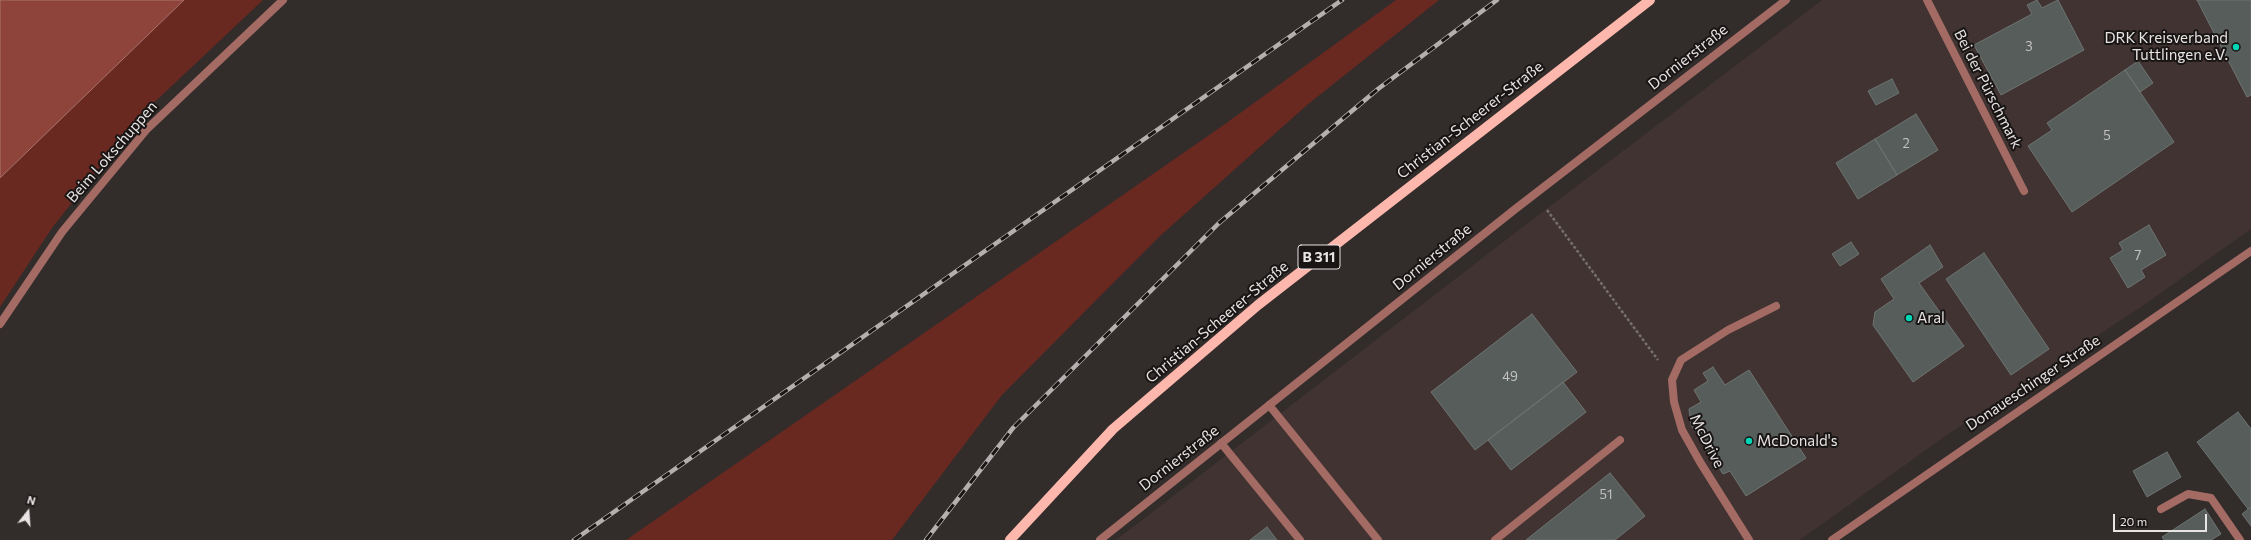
<!DOCTYPE html>
<html>
<head>
<meta charset="utf-8">
<style>
	body { margin:0 }
	#map { position:relative; width:2251px; height:540px; overflow:hidden; background:#322c2b; font-family:Commissioner,sans-serif }
	canvas { display:block }
	.north { position:absolute; left:8px; top:492px; width:40px; height:40px; -webkit-text-stroke:3px #181514; paint-order:stroke; rotate:17deg; font-size:11px; font-weight:700; line-height:16px; text-align:center; color:#e8e4e4 }
	.north::after { content:''; display:block; margin:auto; width:14px; height:18px; background:#e8e4e4; clip-path:polygon(50% 0,100% 100%,50% 72%,0 100%) }
	.scale { position:absolute; left:2113px; top:514px; width:94px; height:18px; box-sizing:border-box; border:2px solid #e8e4e4; border-top:0; padding-left:5px; font-size:12px; line-height:14px; white-space:nowrap; color:#e8e4e4; -webkit-text-stroke:3px #181514; paint-order:stroke }
</style>
</head>
<body>
<div id="map">
<canvas width="2251" height="540"></canvas>
<div class="north">N</div>
<div class="scale">20 m</div>
</div>
<script>
const g = document.querySelector('canvas').getContext('2d');
g.lineJoin = 'round';
function paint(path, color) {
  g.fillStyle = color;
  g.fill(path, 'evenodd');
}
function toPath(rows) {
  const path = new Path2D();
  for (const r of rows) {
    path.moveTo(r[0], r[1]);
    for (let i = 2; i < r.length; i += 2) path.lineTo(r[i], r[i + 1]);
  }
  return path;
}
function stroke(path, color, width, dash) {
  g.strokeStyle = color;
  g.lineWidth = width;
  g.lineCap = dash ? 'butt' : 'round';
  g.setLineDash(dash || []);
  g.stroke(path);
}
function drawText(font, color, halo, rows, align = 'center') {
  g.font = font + ' Commissioner,sans-serif';
  g.lineWidth = 4;
  g.setLineDash([]);
  g.textBaseline = 'middle';
  g.strokeStyle = halo;
  g.fillStyle = color;
  for (const [text, x, y, turn = 0] of rows) {
    g.save();
    g.translate(x, y);
    g.rotate((+turn || 0) * Math.PI / 180);
    g.textAlign = isNaN(turn) ? turn : align;
    if (halo) g.strokeText(text, 0, 0);
    g.fillText(text, 0, 0);
    g.restore();
  }
}
paint(toPath([
	[1822,0,2251,0,2251,229,2141,307,1947,435,1800,540,1116,540,1520,229]
]), '#403331');
paint(toPath([
	[184,0,263,0,142,114,52,228,0,307,0,178],
	[1396,0,1439,0,1307,105,1160,236,1002,395,892,540,626,540,1225,124]
]), '#692921');
const water = toPath([
	[0,0,184,0,0,178,0,0]
]);
paint(water, '#8e443a');
stroke(water, '#a9746d', 1);
const building = toPath([
	[2037,0,2042,8,2058,0,2084,50,2001,95,1974,45,2032,14,2027,5,2037,0],
	[2197,0,2251,0,2251,95,2247,97,2197,0],
	[2138,61,2153,83,2140,92,2125,70,2138,61],
	[2125,70,2174,142,2072,212,2028,146,2052,130,2047,123,2125,70],
	[1892,79,1899,93,1876,105,1868,91,1892,79],
	[1916,114,1938,150,1897,175,1875,139,1916,114],
	[1875,139,1897,175,1858,199,1836,163,1875,139],
	[2149,225,2166,255,2141,270,2145,277,2128,288,2110,258,2123,250,2119,243,2149,225],
	[1851,242,1859,254,1840,266,1832,254,1851,242],
	[1930,245,1943,267,1919,283,1964,346,1913,382,1873,325,1875,312,1894,299,1881,279,1930,245],
	[1984,253,2049,349,2011,375,1946,279,1984,253],
	[1532,314,1577,372,1475,450,1431,392,1532,314],
	[1713,367,1725,385,1749,370,1806,458,1746,496,1730,471,1723,474,1691,425,1689,409,1701,402,1694,390,1708,381,1703,373,1713,367],
	[1563,382,1586,412,1511,470,1488,440,1563,382],
	[2238,412,2251,429,2251,507,2248,509,2197,442,2238,412],
	[2167,452,2181,477,2147,497,2133,471,2167,452],
	[1610,473,1645,516,1615,540,1526,540,1610,473],
	[2251,507,2251,526,2242,514,2251,507],
	[2205,509,2221,534,2211,540,2164,540,2162,537,2205,509],
	[1267,527,1277,540,1250,540,1267,527]
]);
paint(building, '#565d5b');
stroke(building, '#6d7472', 1);
stroke(toPath([
	[1547,210,1658,360]
]), '#756f6f', 2.5, [3, 2]);
stroke(toPath([
	[0,324,62,232,147,129,283,0],
	[1269,405,1378,540],
	[1221,443,1300,540],
	[2161,509,2188,494,2211,498,2240,540],
	[1495,540,1620,440],
	[1749,540,1700,462,1682,430,1674,402,1672,380,1681,360,1728,330,1776,306]
]), '#a36b63', 8);
stroke(toPath([
	[1927,0,2024,191],
	[1100,540,1514,210,1786,0]
]), '#a36b63', 8);
stroke(toPath([
	[1832,540,2251,251]
]), '#a36b63', 8);
stroke(toPath([
	[1010,540,1113,429,1258,305,1650,0]
]), '#fdb7ac', 10);
const rail = toPath([
	[574,540,1342,0],
	[926,540,1013,428,1219,223,1378,89,1497,0]
]);
stroke(rail, '#b4b0af', 4.5);
stroke(rail, '#181514', 3, [9]);
for (const [x, y, r, color] of [
	[2236,47,4,"#01d5b6"],
	[1909,318,4,"#01d5b6"],
	[1749,441,4,"#01d5b6"]
]) {
  const dot = new Path2D();
  dot.arc(x, y, r, 0, 2 * Math.PI);
  g.fillStyle = color;
  g.fill(dot);
  stroke(dot, '#181514', 1.5);
}
drawText('13px', '#c4c2c2', null, [
	["3",2029,47],
	["5",2107,136],
	["2",1906,144],
	["7",2138,256],
	["49",1510,377],
	["51",1606,495]
]);
for (const [x, y, w] of [
	[1319,257,42]
]) {
  const box = new Path2D();
  box.roundRect(x - w / 2, y - 12, w, 24, 3);
  g.fillStyle = '#181514';
  g.fill(box);
  stroke(box, '#e8e4e4', 1);
}
drawText('bold 14px', '#e8e4e4', null, [
	["B 311",1319,257]
]);
drawText('15px', '#e8e4e4', '#181514', [
	["DRK Kreisverband",2228,38,"right"],
	["Tuttlingen e.V.",2228,55,"right"],
	["Aral",1917,318],
	["McDonald's",1757,441]
], 'left');
drawText('15px', '#e8e4e4', '#181514', [
	["Dornierstraße",1688,57,-38],
	["Bei der Pürschmark",1988,89,63],
	["Christian-Scheerer-Straße",1470,120,-38],
	["Beim Lokschuppen",112,152,-49],
	["Dornierstraße",1432,257,-39],
	["Christian-Scheerer-Straße",1217,322,-40],
	["Donaueschinger Straße",2033,383,-34],
	["McDrive",1707,441,63],
	["Dornierstraße",1179,458,-38]
]);
</script>
</body>
</html>
